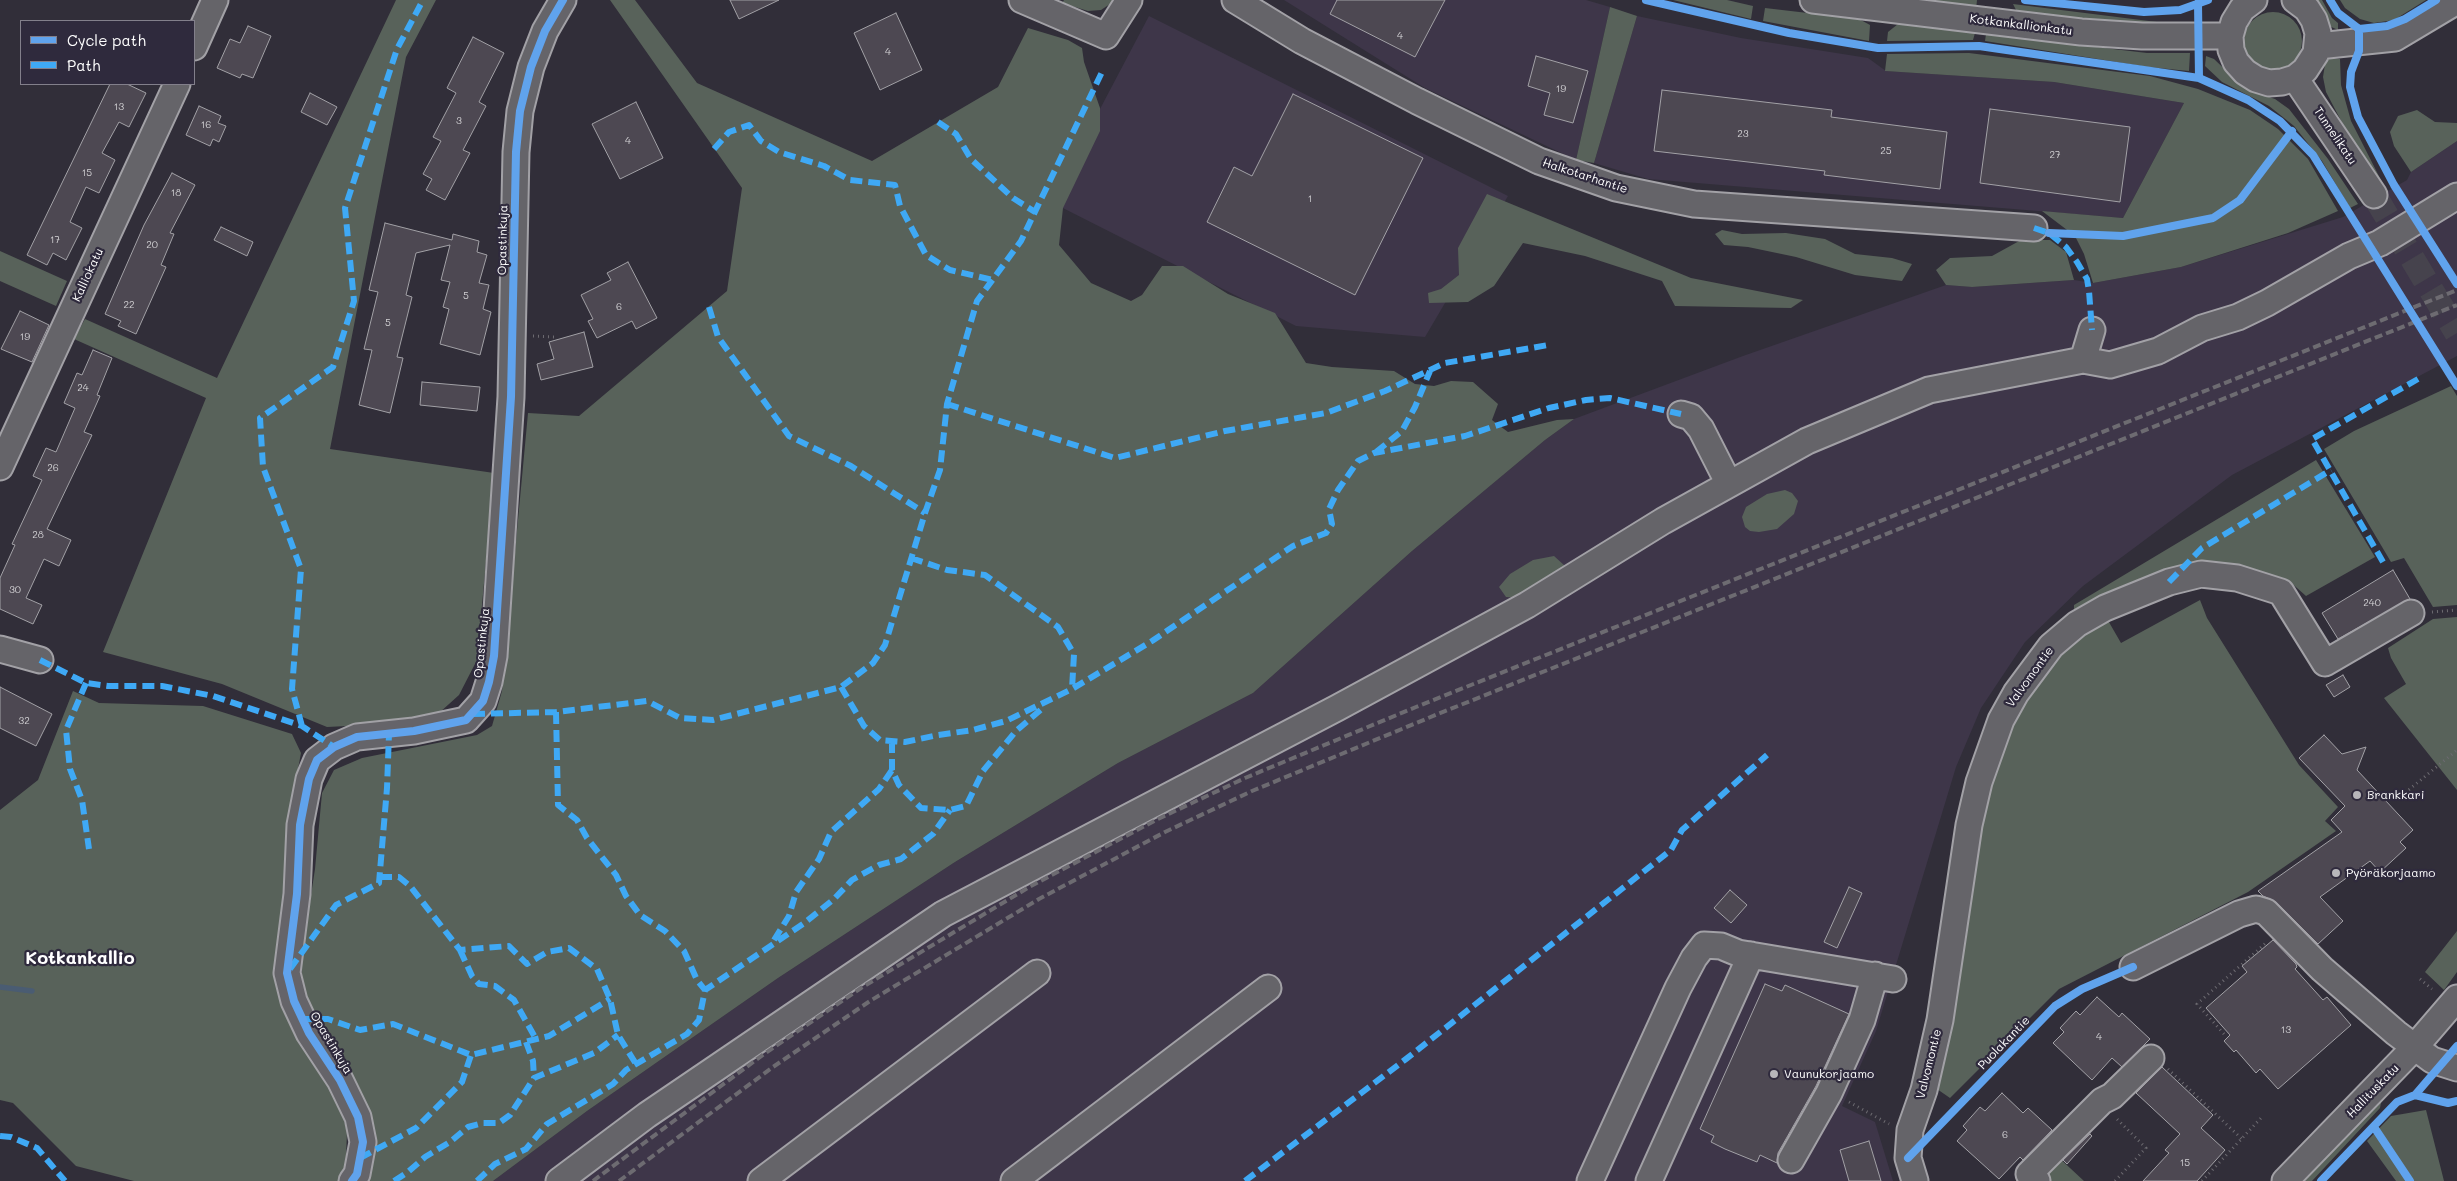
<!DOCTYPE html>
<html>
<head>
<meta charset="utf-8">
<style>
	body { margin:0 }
	#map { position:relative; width:2457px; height:1181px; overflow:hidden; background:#312e39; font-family:Mali,sans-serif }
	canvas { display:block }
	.legend { position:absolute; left:20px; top:20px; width:175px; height:65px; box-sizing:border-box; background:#2f2a3d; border:1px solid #827f8b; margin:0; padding:6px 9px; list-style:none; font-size:15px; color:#fff }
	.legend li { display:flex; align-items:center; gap:10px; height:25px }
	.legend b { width:25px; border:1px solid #827f8b }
</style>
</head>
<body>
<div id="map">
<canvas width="2457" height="1181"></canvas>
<ul class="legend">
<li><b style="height:6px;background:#60a3ed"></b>Cycle path</li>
<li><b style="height:6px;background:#3fa9f5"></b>Path</li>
</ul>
</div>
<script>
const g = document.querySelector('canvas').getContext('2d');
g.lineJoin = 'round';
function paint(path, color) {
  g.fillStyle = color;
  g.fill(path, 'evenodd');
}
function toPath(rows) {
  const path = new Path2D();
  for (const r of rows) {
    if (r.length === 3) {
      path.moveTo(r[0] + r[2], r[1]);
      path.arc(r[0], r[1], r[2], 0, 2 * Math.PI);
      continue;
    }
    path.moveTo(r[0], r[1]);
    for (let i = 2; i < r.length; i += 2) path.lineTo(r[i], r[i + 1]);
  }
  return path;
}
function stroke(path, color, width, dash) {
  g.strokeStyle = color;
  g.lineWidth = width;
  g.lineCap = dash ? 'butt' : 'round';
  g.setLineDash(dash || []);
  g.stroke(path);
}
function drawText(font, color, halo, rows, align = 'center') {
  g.font = font + ' Mali,sans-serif';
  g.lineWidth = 4.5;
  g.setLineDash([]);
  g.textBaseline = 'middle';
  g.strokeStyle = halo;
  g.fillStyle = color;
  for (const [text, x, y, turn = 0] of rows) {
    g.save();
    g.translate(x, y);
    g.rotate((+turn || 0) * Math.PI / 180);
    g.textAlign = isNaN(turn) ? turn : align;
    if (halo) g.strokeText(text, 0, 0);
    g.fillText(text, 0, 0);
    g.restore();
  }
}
paint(toPath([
	[1284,0,1586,0,1610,7,1576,160,1425,88],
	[1149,16,1508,196,1425,337,1296,326,1051,202],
	[1637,16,1741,38,1868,58,1886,71,2054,82,2184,103,2123,218,1648,179,1594,163],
	[2457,141,2457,356,2232,475,2083,586,2025,642,1981,708,1956,767,1876,1031,1842,1106,1875,1122,1893,1181,493,1181,587,1111,778,978,955,862,1118,763,1253,693,1412,551,1545,440,1574,419,1743,356,1946,285,1972,287,2074,280,2093,283,2181,267,2343,217,2407,180,2411,172]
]), '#3e3649');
paint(toPath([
	[396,0,436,0,406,57,330,449,494,473,477,660,459,695,439,713,408,723,327,727,222,684,103,652,206,398,74,339,85,319,217,378],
	[610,0,635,0,697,83,872,161,998,87,1028,28,1068,40,1082,48,1084,62,1100,108,1100,131,1063,208,1059,245,1091,283,1131,301,1142,295,1162,266,1183,266,1228,294,1275,313,1306,363,1332,367,1394,371,1415,384,1434,386,1451,381,1473,382,1498,404,1492,420,1508,432,1557,420,1574,419,1545,440,1412,551,1253,693,1118,763,955,862,778,978,587,1111,493,1181,368,1181,374,1135,318,1027,302,989,301,960,315,869,322,793,334,770,362,758,477,735,492,726,502,691,528,413,579,416,727,291,742,188],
	[1064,0,1116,0,1101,10,1088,11,1062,3],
	[1673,0,1727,0,1753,6,1751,19],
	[1902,0,1977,0,1976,10],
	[2312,0,2322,0,2332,18,2338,23,2338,30,2327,25],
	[2340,0,2426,0,2394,20,2374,23,2360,19,2345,8],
	[2013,4,2157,22,2082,22,2017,12],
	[1610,7,1637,16,1594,163,1576,160],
	[1765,8,1859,19,1870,25,1869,41,1763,21],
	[2273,41,29],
	[1898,24,1975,33,1973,40,1887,41,1888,32],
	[1986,34,2147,53,2190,53,2189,71,2148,67,1985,41],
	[1969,53,2150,76,2198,89,2250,110,2278,129,2308,159,2338,211,2288,233,2181,267,2093,283,2084,254,2075,236,2042,211,2123,218,2184,103,2054,82,1885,71,1887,54],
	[2206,56,2214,59,2239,83,2254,92,2275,99,2289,109,2328,159,2358,204,2350,208,2322,161,2294,126,2269,106,2222,82,2205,66],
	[2326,58,2340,59,2341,85,2351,121,2385,188,2379,193,2326,92,2323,77],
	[2417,110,2435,122,2457,123,2457,141,2411,172,2394,146,2390,132,2398,116],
	[1487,194,1691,278,1803,300,1791,308,1675,306,1662,281,1585,256,1523,243,1494,286,1468,302,1429,303,1428,293,1441,289,1459,275,1458,248],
	[1722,230,1742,234,1786,233,1825,239,1855,254,1892,258,1912,264,1902,281,1855,275,1796,257,1748,247,1724,245,1715,234],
	[2021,240,2050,240,2066,252,2074,280,1972,287,1946,285,1936,270,1950,258,1992,256],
	[0,251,67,281,56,306,0,281],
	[2451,386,2457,396,2457,605,2433,607,2404,558,2391,562,2324,449,2354,431],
	[2316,460,2375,557,2306,596,2288,580,2237,566,2074,615,2074,605],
	[1785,490,1792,493,1798,501,1794,514,1777,529,1759,532,1750,531,1745,527,1742,517,1746,507,1767,494],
	[1554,556,1565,566,1554,581,1520,598,1506,597,1499,587,1510,574,1533,560],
	[2200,600,2207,618,2299,765,2338,807,2325,821,2336,831,2248,892,2059,989,1950,1098,1937,1089,1985,795,2011,717,2062,646,2106,617,2121,643],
	[2457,617,2457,790,2384,698,2406,684,2391,658,2388,648,2433,619],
	[73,691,99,703,203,706,292,734,301,753,295,785,279,973,340,1103,347,1132,345,1181,134,1181,76,1166,13,1103,0,1100,0,810,38,780],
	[2457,931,2457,972,2444,990,2425,972],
	[2382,1098,2380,1108,2312,1181,2305,1181],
	[2426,1110,2444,1181,2396,1181,2367,1141,2391,1116],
	[2056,1155,2084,1181,2044,1181,2038,1175]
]), '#58625a');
stroke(toPath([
	[0,987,32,991]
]), '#4a5c72', 5.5);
const building = toPath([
	[730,0,779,0,739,19,730,0],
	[1337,0,1445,0,1415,57,1330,14,1337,0],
	[896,13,922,70,880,90,854,33,896,13],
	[248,26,271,36,253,78,242,74,240,78,217,68,230,39,240,43,248,26],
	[473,37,504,53,479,102,486,106,463,150,470,153,445,200,426,190,432,179,423,174,441,141,433,137,456,93,447,88,473,37],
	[1536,56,1588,71,1573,123,1544,115,1550,93,1528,86,1536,56],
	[110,84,127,84,146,93,129,127,119,122,102,153,115,160,99,193,86,187,70,222,82,228,66,260,53,253,47,265,27,255,110,84],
	[1662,90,1832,110,1831,117,1947,132,1940,189,1824,175,1825,171,1654,151,1662,90],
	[310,93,337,107,327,125,301,112,310,93],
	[1293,94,1423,158,1355,295,1207,222,1234,167,1252,176,1293,94],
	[636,102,663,158,620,179,592,124,636,102],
	[199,106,221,116,218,123,226,126,219,142,213,139,210,146,186,135,199,106],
	[1990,109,2130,127,2120,202,1980,183,1990,109],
	[172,173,195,185,170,233,174,234,161,265,166,267,136,334,118,326,121,321,105,314,144,225,172,173],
	[385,223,452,240,453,234,479,241,477,252,487,255,479,283,489,285,483,309,491,312,480,355,440,344,449,309,443,307,450,282,441,280,450,245,416,253,406,295,412,297,397,357,403,358,390,413,359,405,372,350,364,349,378,292,369,290,385,223],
	[221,227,253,242,247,256,214,240,221,227],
	[628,262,657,318,636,329,632,321,597,338,588,321,593,319,581,295,611,280,607,273,628,262],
	[20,311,49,325,32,362,1,349,20,311],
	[584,332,593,367,541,380,537,364,554,359,549,342,584,332],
	[93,350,112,358,97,395,100,396,84,432,92,435,47,529,71,540,59,566,44,559,26,598,42,605,33,624,0,609,0,578,15,545,12,544,42,480,33,476,46,448,56,452,75,408,64,403,77,373,82,375,93,350],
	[422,382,480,387,477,411,420,405,422,382],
	[2393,570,2410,599,2338,639,2322,613,2393,570],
	[2343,675,2350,687,2334,697,2326,685,2343,675],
	[0,687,52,714,36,746,0,728,0,687],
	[2324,735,2342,754,2366,747,2357,770,2413,830,2400,842,2406,848,2380,872,2370,861,2320,897,2343,921,2318,944,2276,902,2263,896,2258,891,2342,832,2331,820,2345,806,2299,758,2324,735],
	[1849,887,1862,893,1837,948,1824,942,1849,887],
	[1730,890,1747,905,1731,923,1714,908,1730,890],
	[2273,940,2296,964,2297,967,2295,969,2323,1000,2327,997,2351,1025,2278,1089,2260,1069,2256,1073,2236,1050,2234,1052,2224,1041,2230,1035,2206,1008,2247,972,2242,966,2273,940],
	[1765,984,1782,991,1785,985,1849,1014,1816,1086,1778,1153,1777,1163,1760,1155,1757,1162,1725,1149,1711,1142,1714,1136,1700,1129,1765,984],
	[2097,997,2119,1017,2122,1013,2150,1039,2122,1067,2112,1058,2092,1080,2053,1043,2064,1032,2060,1028,2076,1011,2080,1015,2097,997],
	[2162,1067,2213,1115,2201,1128,2225,1150,2197,1181,2143,1181,2169,1153,2165,1150,2180,1134,2136,1093,2162,1067],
	[2002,1093,2023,1113,2028,1108,2052,1130,2023,1160,2020,1157,1999,1179,1957,1141,1967,1130,1963,1126,1980,1107,1985,1111,2002,1093],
	[2090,1134,2092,1136,2067,1164,2063,1160,2090,1134],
	[1869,1141,1881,1181,1849,1181,1840,1150,1869,1141]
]);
paint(building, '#4d4852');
stroke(building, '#a2a1a6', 1);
stroke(toPath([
	[2374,195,2457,333]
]), '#46434d', 25, [25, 12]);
const minor = toPath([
	[1022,0,1106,36,1129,0],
	[1235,0,1302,41,1417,101,1539,161,1616,188,1694,204,2034,228],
	[1813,0,2081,32,2142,36,2230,36],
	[2254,0,2242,9,2234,22,2230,36,2231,50,2236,62,2245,72,2256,79,2269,83,2282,82,2295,78,2305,70,2316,53,2318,33,2314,20,2307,9,2295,0],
	[2318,46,2395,38,2457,1],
	[194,47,215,0],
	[2295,78,2374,195],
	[2083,360,2110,365,2158,351,2202,328,2238,317,2267,303,2349,256,2380,243,2457,196],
	[1681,414,1691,417,1701,429,1729,484],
	[0,467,177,84],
	[0,649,40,660],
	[2133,967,2239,914,2256,909,2266,912,2322,969,2396,1033,2432,1060,2457,1068],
	[1791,1160,1829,1093,1862,1020,1875,975],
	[352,1181,357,1174,363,1142,358,1117,340,1080,309,1033,294,1001,287,973,297,894,300,825,309,779,317,760,334,747,357,737,414,731,466,720,483,701,489,682,494,656,511,397,516,152,520,111,531,67,545,31,563,0],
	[559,1181,647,1115,943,914,1337,708,1527,605,1663,521,1807,441,1929,390,2083,360,2092,330],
	[761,1181,1037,973],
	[1014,1181,1268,988],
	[1590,1181,1678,988,1694,958,1704,945,1721,946,1738,953,1893,979],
	[1649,1181,1751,955],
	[1915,1181,1908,1158,1910,1130,1924,1090,1940,1020,1969,825,1979,782,2001,720,2016,693,2051,646,2077,624,2105,608,2169,582,2201,574,2237,578,2281,592,2325,663,2411,613],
	[2037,1181,2029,1174,2102,1101,2112,1096,2151,1058],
	[2285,1181,2414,1048,2457,998]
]);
stroke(minor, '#a2a1a6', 29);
stroke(toPath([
	[1648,1,1648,0],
	[2054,234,2123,236,2213,218,2240,200,2292,131],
	[533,336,555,337],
	[2432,612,2457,610],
	[2405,793,2457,750],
	[2420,979,2432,989],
	[2224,1034,2197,1004,2267,942],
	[2168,1069,2242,1139],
	[1849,1102,1889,1124],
	[2115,1181,2146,1148,2116,1118],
	[2202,1181,2261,1118]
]), '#6d6b71', 3, [1, 4]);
stroke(minor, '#656469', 25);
stroke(toPath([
	[593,1181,764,1054,861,988,1031,886,1158,819,1245,778,1416,707,2457,290],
	[619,1181,773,1067,870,1001,1039,899,1165,832,1252,791,1438,714,2457,305]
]), '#6d6b71', 4, [8, 4]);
stroke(toPath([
	[938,122,956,134,971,159,1013,198,1035,212],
	[714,149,729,132,749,125,761,141,779,152,824,166,850,180,895,185,900,206,926,255,950,270,993,280],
	[2034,228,2049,233,2066,247,2077,262,2087,279,2089,291,2092,330],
	[709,307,718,337,789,436,851,466,925,513],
	[947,404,1115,458,1225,431,1326,413,1385,391,1445,363,1548,345],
	[1376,452,1402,431,1415,407,1430,371],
	[911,558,947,570,985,575,1058,627,1074,654,1072,689],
	[2383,562,2312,439,2418,379],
	[2169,582,2202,548,2331,470],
	[40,660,86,683,108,686,162,686,213,696,302,726,334,747],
	[86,683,66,730,70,769,82,800,89,849],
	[841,687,864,726,880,740,905,742,938,735,973,730,1006,721,1072,689,1152,641,1293,546,1326,533,1332,524,1329,509,1338,490,1358,461,1374,453,1465,436,1549,408,1586,400,1610,398,1681,414],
	[556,712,558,805,577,820,587,838,616,875,626,896,640,915,665,931,684,951,697,980,705,990],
	[473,714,556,712,647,701,680,718,713,720,841,687,873,663,885,645,925,513,940,470,947,404,977,301,1021,241,1102,72],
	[302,726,292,689,301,569,263,467,260,418,333,367,354,301,345,208,397,49,423,0],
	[892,741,892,770,899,785,921,808,950,810,966,806,983,771,1016,731,1044,707],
	[380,877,399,877,410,886,460,950,509,946,527,964,547,952,569,948,597,969,610,999,618,1035,636,1064],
	[774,940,789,916,796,892,819,859,831,832,879,789,892,770],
	[460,950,472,976,479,984,495,986,514,1000,536,1039],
	[290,969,336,905,379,883,387,788,389,734],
	[303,1019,328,1019,360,1030,393,1024,471,1055,549,1036,610,999],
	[526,1042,533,1061,534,1078],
	[0,1136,11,1137,37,1148,65,1181],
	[360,1158,416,1128,462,1082,471,1055],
	[394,1181,408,1172,425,1157,450,1142,468,1127,483,1123,499,1123,510,1115,534,1078,594,1053,618,1035],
	[477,1181,495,1164,526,1149,547,1124,613,1084,626,1070,687,1034,699,1020,705,990,803,924,834,899,852,880,879,865,901,859,933,834,950,810],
	[1245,1181,1406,1059,1671,850,1682,830,1767,755]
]), '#3fa9f5', 6, [12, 6]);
stroke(toPath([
	[1646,0,1789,33,1878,48,1979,46,2199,78,2248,100,2280,121,2313,155,2457,386],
	[2025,0,2144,12,2180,10,2208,0],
	[2330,0,2338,13,2359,29,2387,26,2405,19,2436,0],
	[2198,3,2199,78],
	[2359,29,2359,51,2351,72,2350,87,2358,117,2394,185,2457,284],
	[2049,233,2123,236,2213,218,2240,200,2292,131],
	[2415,1095,2457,1046],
	[2374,1127,2410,1181],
	[1908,1158,2055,1006,2082,989,2133,967],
	[352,1181,357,1174,363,1142,358,1117,340,1080,309,1033,294,1001,287,973,297,894,300,825,309,779,317,760,334,747,357,737,414,731,466,720,483,701,489,682,494,656,511,397,516,152,520,111,531,67,545,31,563,0],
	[2321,1181,2397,1102,2415,1095,2448,1103,2457,1101]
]), '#60a3ed', 8);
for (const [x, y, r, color] of [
	[2357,795,5,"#b7b6ba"],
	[2336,873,5,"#b7b6ba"],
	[1774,1074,5,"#b7b6ba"]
]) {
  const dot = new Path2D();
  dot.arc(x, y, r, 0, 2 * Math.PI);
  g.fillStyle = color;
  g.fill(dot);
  stroke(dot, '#2f2a3d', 2);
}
drawText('10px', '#d2d1d4', null, [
	["4",1400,36],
	["4",888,52],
	["19",1561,89],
	["13",119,107],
	["3",459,121],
	["16",206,125],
	["23",1743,134],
	["4",628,141],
	["25",1886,151],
	["27",2055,155],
	["15",87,173],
	["18",176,193],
	["1",1310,199],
	["17",55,240],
	["20",152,245],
	["5",466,296],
	["22",129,305],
	["6",619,307],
	["5",388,323],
	["19",25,337],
	["24",83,388],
	["26",53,468],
	["28",38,535],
	["30",15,590],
	["240",2372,603],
	["32",24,721],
	["13",2286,1030],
	["4",2099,1037],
	["6",2005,1135],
	["15",2185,1163]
]);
drawText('12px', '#fff', '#2f2a3d', [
	["Kotkankallionkatu",2021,25,7],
	["Tunnelikatu",2335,136,56],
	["Halkotarhantie",1585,176,18],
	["Opastinkuja",503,240,-89],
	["Kalliokatu",88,275,-65],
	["Opastinkuja",482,643,-84],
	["Valvomontie",2030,677,-54],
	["Opastinkuja",331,1043,59],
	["Puolakantie",2004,1043,-46],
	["Valvomontie",1929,1064,-76],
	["Hallituskatu",2373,1091,-46]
]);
drawText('12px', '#fff', '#2f2a3d', [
	["Brankkari",2367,795],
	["Pyöräkorjaamo",2346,873],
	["Vaunukorjaamo",1784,1074]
], 'left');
drawText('bold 18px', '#fff', '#2f2a3d', [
	["Kotkankallio",80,958]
]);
</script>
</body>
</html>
